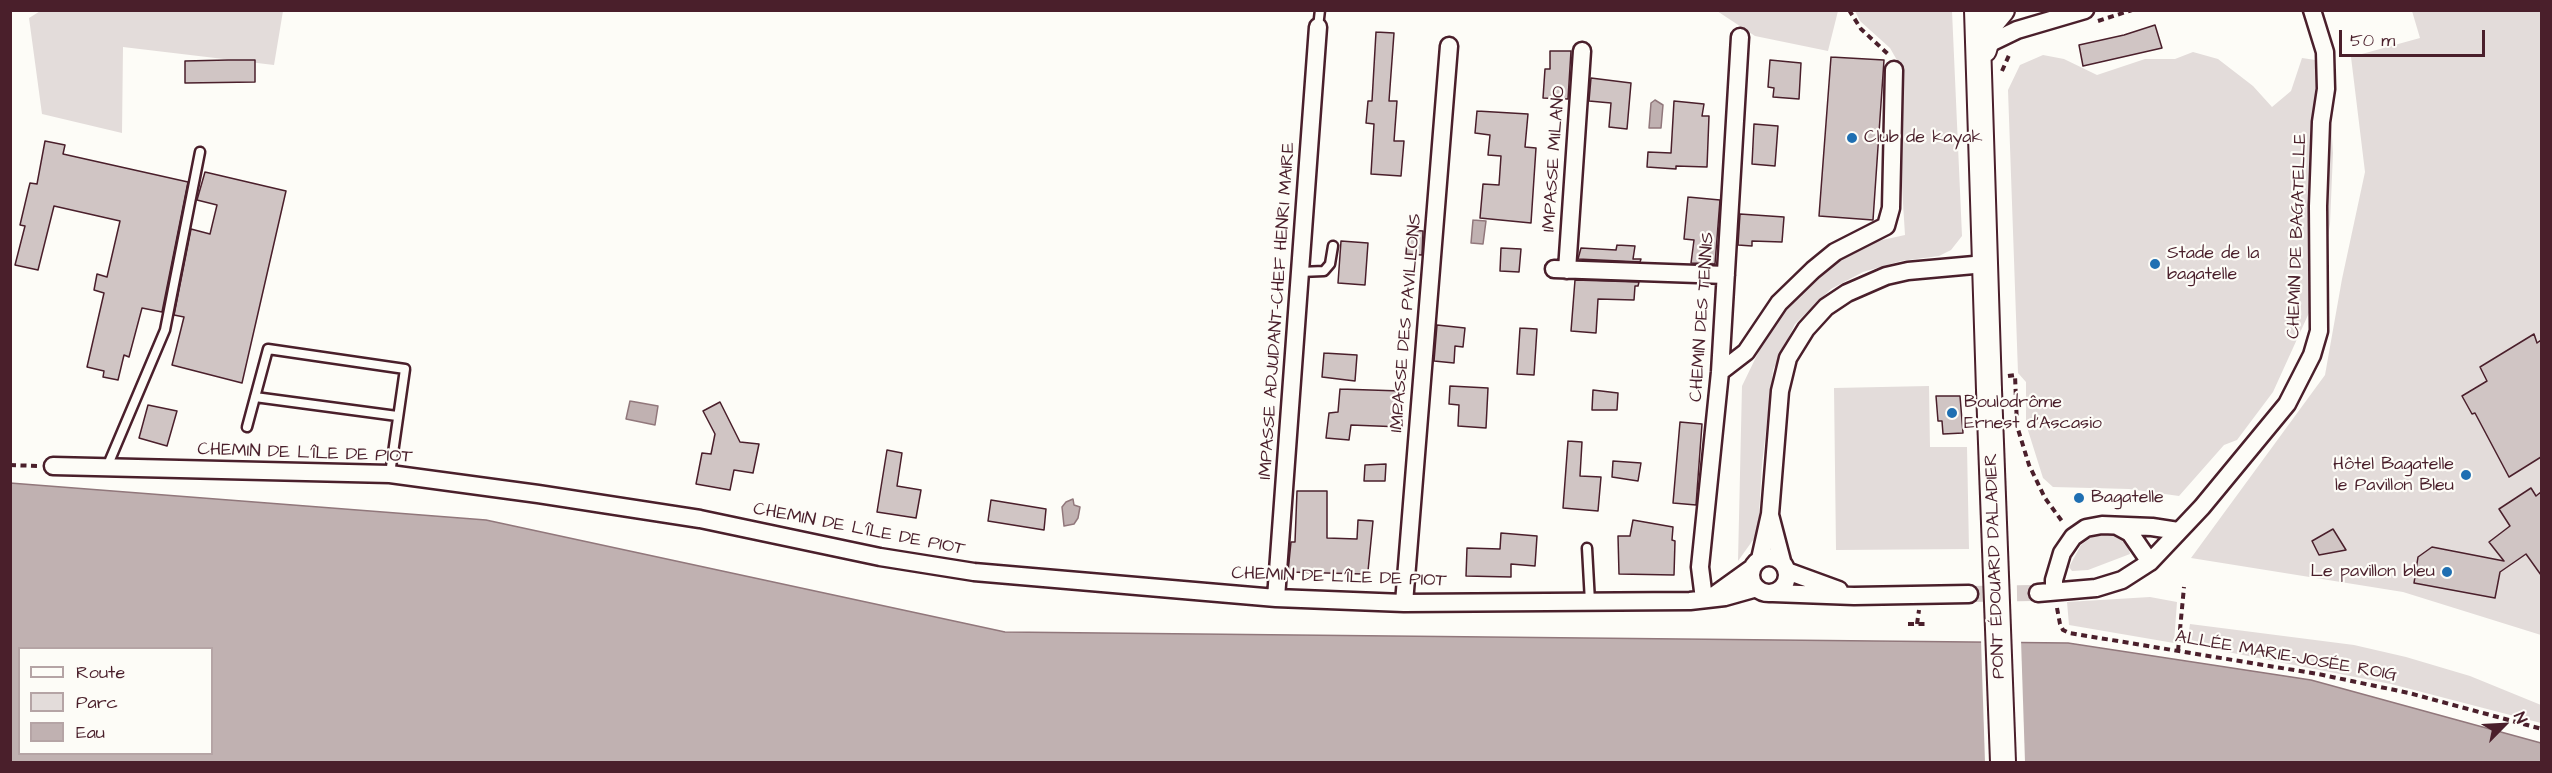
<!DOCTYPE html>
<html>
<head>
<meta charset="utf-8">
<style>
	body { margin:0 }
	#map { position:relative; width:2552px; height:773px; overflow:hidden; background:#fdfcf7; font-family:"Architects Daughter",sans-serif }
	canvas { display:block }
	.frame { position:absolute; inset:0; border:12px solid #4a1f2b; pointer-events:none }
	.legend { position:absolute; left:18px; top:647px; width:195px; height:108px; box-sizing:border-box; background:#fdfcf7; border:2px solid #b5a4a5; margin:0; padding:8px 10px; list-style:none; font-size:18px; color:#4a1f2b }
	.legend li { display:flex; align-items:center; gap:12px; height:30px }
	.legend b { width:30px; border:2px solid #b5a4a5 }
	.north { position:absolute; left:2474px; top:695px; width:60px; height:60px; -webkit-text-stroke:4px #fdfcf7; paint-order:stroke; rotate:66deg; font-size:16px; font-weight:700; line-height:24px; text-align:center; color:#4a1f2b }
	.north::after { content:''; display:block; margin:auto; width:21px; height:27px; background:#4a1f2b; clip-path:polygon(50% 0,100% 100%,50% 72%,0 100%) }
	.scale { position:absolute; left:2339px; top:30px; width:146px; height:27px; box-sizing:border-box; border:3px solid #4a1f2b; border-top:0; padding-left:8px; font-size:18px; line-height:21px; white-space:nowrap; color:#4a1f2b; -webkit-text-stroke:4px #fdfcf7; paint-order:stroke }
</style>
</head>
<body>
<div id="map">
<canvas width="2552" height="773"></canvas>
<div class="frame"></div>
<ul class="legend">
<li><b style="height:8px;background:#fdfcf7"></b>Route</li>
<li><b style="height:16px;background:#e3dcda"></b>Parc</li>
<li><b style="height:16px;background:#c0b1b1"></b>Eau</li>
</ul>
<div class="north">N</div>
<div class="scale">50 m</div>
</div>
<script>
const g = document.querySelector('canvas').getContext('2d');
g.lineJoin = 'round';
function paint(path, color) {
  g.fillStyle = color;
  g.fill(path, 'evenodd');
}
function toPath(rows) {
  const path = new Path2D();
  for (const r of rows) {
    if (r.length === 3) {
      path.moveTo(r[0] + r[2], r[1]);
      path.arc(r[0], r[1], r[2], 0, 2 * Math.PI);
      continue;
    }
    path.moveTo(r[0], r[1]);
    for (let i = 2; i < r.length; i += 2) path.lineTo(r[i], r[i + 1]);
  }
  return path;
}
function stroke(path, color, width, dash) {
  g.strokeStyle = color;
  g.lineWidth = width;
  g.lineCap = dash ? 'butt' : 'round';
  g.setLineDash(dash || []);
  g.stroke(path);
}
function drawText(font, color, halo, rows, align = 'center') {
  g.font = font + ' "Architects Daughter",sans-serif';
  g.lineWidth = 4.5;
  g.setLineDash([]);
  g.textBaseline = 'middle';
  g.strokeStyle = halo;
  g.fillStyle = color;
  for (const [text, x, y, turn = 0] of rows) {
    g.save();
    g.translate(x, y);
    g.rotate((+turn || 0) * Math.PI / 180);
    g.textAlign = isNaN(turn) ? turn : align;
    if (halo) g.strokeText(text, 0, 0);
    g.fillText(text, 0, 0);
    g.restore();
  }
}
paint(toPath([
	[42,10,283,11,274,65,123,47,122,133,42,114,29,18],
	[1717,11,1838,11,1828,51,1755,36],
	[1855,11,1952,11,1962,236,1951,250,1939,256,1901,261,1863,272,1831,289,1795,324,1773,370,1762,464,1758,533,1738,561,1742,386,1774,320,1828,262,1864,244,1905,235,1900,155,1898,62,1890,48,1860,21],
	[2412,11,2541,11,2541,635,2403,592,2191,558,2325,375,2342,279,2365,172,2351,57,2420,38],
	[2193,52,2218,59,2253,86,2272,107,2291,91,2302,58,2322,61,2329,85,2333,153,2330,224,2318,293,2273,392,2237,440,2224,445,2179,496,2129,489,2053,487,2043,478,2026,424,2026,382,2018,373,2008,90,2020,65,2043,55,2064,59,2097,75,2145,59,2175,59],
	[1929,386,1930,447,1967,447,1969,549,1836,550,1834,388],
	[2105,533,2119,533,2126,537,2130,554,2088,570,2072,571,2069,567,2081,545,2093,536],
	[2150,597,2177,602,2174,643,2069,625,2067,602],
	[2190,624,2354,645,2406,657,2470,676,2541,705,2541,723,2391,684,2187,644]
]), '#e3dcda');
const water = toPath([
	[1655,100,1663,105,1661,128,1649,128,1651,103,1655,100],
	[1473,220,1486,221,1483,244,1471,243,1473,220],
	[630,401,658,406,655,425,626,419,630,401],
	[10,483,486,520,1005,632,2068,643,2311,680,2541,743,2541,762,11,762,10,483],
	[20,648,212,648,212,754,20,754,20,648],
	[1073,499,1074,505,1080,507,1078,518,1074,524,1064,526,1062,507,1066,502,1073,499]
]);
paint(water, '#c0b1b1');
stroke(water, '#91777b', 1.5);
paint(toPath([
	[1981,640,2021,640,2025,762,1985,762]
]), '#fdfcf7');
const building = toPath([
	[2155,25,2162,48,2083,66,2079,45,2124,35,2155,25],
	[1376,32,1394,33,1389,101,1397,101,1394,141,1404,141,1401,176,1371,174,1374,124,1366,123,1368,101,1372,101,1376,32],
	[1550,51,1571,51,1568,99,1543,98,1545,69,1550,69,1550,51],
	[1831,57,1884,60,1873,220,1819,216,1831,57],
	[228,60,255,60,255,82,185,83,185,61,228,60],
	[1770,60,1801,63,1799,99,1773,97,1774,88,1768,87,1770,60],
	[1591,78,1631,83,1627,129,1609,127,1611,103,1589,101,1591,78],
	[1674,101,1704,104,1702,116,1709,116,1707,167,1676,166,1676,169,1647,167,1648,152,1671,153,1674,101],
	[1477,111,1528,114,1525,147,1536,148,1531,223,1480,218,1483,184,1499,185,1501,156,1488,155,1490,135,1475,133,1477,111],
	[1754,124,1778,126,1775,166,1752,164,1754,124],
	[45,141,65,145,63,154,188,182,162,312,142,308,129,357,124,355,118,380,103,377,104,371,87,367,104,293,94,290,97,274,107,277,120,221,54,206,38,270,15,265,25,226,20,225,28,191,30,183,37,184,45,141],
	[205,172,286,191,242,383,172,365,184,317,174,315,191,229,210,234,217,205,197,200,205,172],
	[1688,197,1720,200,1715,264,1691,263,1694,240,1684,239,1688,197],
	[1740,214,1784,217,1782,242,1752,241,1752,246,1738,245,1740,214],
	[1408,230,1423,231,1422,255,1406,254,1408,230],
	[1341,241,1368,243,1365,285,1338,283,1341,241],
	[1617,245,1635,246,1633,259,1641,259,1640,262,1578,259,1581,248,1616,250,1617,245],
	[1501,248,1521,249,1519,272,1500,271,1501,248],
	[1575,280,1639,282,1638,286,1635,286,1634,300,1598,299,1596,333,1571,331,1575,280],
	[1437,325,1465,328,1463,347,1455,346,1454,363,1434,361,1437,325],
	[1520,328,1537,329,1534,375,1517,374,1520,328],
	[2534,334,2537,343,2541,340,2541,457,2509,477,2475,413,2472,414,2462,396,2487,381,2480,367,2534,334],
	[1324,353,1357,355,1355,381,1322,377,1324,353],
	[1450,386,1488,388,1486,428,1458,426,1459,405,1449,404,1450,386],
	[1340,389,1401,391,1402,427,1351,425,1349,440,1326,438,1329,413,1338,412,1340,389],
	[1593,390,1618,393,1617,410,1592,410,1593,390],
	[1936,396,1960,396,1963,433,1943,434,1942,421,1938,421,1936,396],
	[720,402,740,442,759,444,753,473,734,470,730,490,696,484,702,453,711,454,715,434,703,411,720,402],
	[148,405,177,411,167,446,139,438,148,405],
	[1680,422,1702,424,1696,505,1673,503,1680,422],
	[1568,441,1582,442,1580,476,1601,477,1598,511,1563,508,1568,441],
	[887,450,902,453,897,486,921,490,916,518,877,512,887,450],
	[1613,461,1641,463,1638,481,1612,477,1613,461],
	[1386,464,1385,481,1364,481,1365,465,1386,464],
	[2531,488,2536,496,2541,492,2541,575,2526,554,2500,572,2495,598,2414,583,2418,557,2432,547,2504,561,2489,542,2510,526,2499,509,2531,488],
	[1297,491,1327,491,1327,538,1357,539,1358,520,1373,521,1368,571,1365,571,1364,574,1288,572,1291,542,1295,542,1297,491],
	[991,500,1046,509,1044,530,988,521,991,500],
	[1633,520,1673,527,1672,540,1675,541,1674,575,1619,574,1618,536,1630,536,1633,520],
	[2333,529,2346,550,2319,555,2312,541,2333,529],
	[1501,533,1537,536,1535,566,1511,564,1511,577,1466,576,1467,548,1500,549,1501,533]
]);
paint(building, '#d0c5c4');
stroke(building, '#4a1f2b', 1.5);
stroke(toPath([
	[1969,594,2038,593]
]), '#d9d0ce', 16, [16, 8]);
const lane = toPath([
	[1318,27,1320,10],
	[1300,272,1324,271,1330,264,1333,246],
	[255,397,397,416],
	[247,427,268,349,405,369,390,474],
	[107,467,165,330,200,152],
	[1587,548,1590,602]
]);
const street = toPath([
	[1986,45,2017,30,2085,10],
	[1554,269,1726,275],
	[1567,270,1582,51],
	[1720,372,1746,352,1779,303,1813,270,1835,252,1886,226,1891,208,1894,70],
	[53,466,390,474,538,494,700,519,880,557,974,572,1276,598,1404,603,1690,601,1725,597,1757,588],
	[1770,515,1782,561],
	[2117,526,2130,533,2150,562],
	[1769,575,18],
	[1760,559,1770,514,1780,391,1788,358,1806,329,1826,307,1847,293,1886,276,1908,271,1985,264],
	[1787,571,1839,590],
	[2054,591,2054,580,2062,553,2073,537,2086,528,2102,525,2152,527,2178,531],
	[1773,593,1854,596,1969,594],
	[2038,593,2096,588,2122,580,2150,562,2202,507,2287,404,2312,355,2319,331,2318,206,2321,122,2326,89,2325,52,2312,10],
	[1713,596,1752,568],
	[1276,598,1318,27],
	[1704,599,1700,567,1720,372,1740,37],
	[1404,603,1449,46]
]);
const secondary = toPath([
	[1977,10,1989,390],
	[1984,50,1992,22,2002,10]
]);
stroke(lane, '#4a1f2b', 13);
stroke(street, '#4a1f2b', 21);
stroke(secondary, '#4a1f2b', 28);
stroke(toPath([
	[1849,10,1861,29,1889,55],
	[2098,21,2132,10],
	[2002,71,2010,53],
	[2008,376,2015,375,2017,426,2029,465,2045,498,2064,524],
	[10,465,37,466],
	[2057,608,2060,624,2063,630,2069,633,2318,674,2409,693,2542,729],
	[1908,624,1926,624],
	[1917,624,1919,610],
	[2178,651,2184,587]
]), '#4a1f2b', 4, [6, 4.5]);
stroke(lane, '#fdfcf7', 8);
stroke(street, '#fdfcf7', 16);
stroke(secondary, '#fdfcf7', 24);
const secondaryBridge = toPath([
	[1989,390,2003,762]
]);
stroke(secondaryBridge, '#4a1f2b', 28, []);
stroke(secondaryBridge, '#fdfcf7', 24);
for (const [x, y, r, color] of [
	[1852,138,6,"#1f6fb2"],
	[2155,264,6,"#1f6fb2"],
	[1952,413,6,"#1f6fb2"],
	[2466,475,6,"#1f6fb2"],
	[2079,498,6,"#1f6fb2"],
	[2447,572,6,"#1f6fb2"]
]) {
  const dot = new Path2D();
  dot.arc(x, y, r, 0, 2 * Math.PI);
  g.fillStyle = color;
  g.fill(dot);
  stroke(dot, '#fdfcf7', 2);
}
drawText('18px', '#4a1f2b', '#fdfcf7', [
	["Club de kayak",1864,138],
	["Stade de la",2167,254],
	["bagatelle",2167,275],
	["Boulodrôme",1964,403],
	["Ernest d’Ascasio",1964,424],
	["Hôtel Bagatelle",2454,465,"right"],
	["le Pavillon Bleu",2454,486,"right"],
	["Bagatelle",2091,498],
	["Le pavillon bleu",2435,572,"right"]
], 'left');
drawText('18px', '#4a1f2b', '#fdfcf7', [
	["IMPASSE MILANO",1555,159,-86],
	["CHEMIN DE BAGATELLE",2298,236,-88],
	["IMPASSE ADJUDANT-CHEF HENRI MAIRE",1278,311,-86],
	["CHEMIN DES TENNIS",1703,317,-86],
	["IMPASSE DES PAVILLONS",1407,323,-85],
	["CHEMIN DE L'ÎLE DE PIOT",305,454,2],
	["CHEMIN DE L'ÎLE DE PIOT",859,530,11],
	["PONT ÉDOUARD DALADIER",1996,566,-92],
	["CHEMIN DE L'ÎLE DE PIOT",1339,578,2],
	["ALLÉE MARIE-JOSÉE ROIG",2286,657,10]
]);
</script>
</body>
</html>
